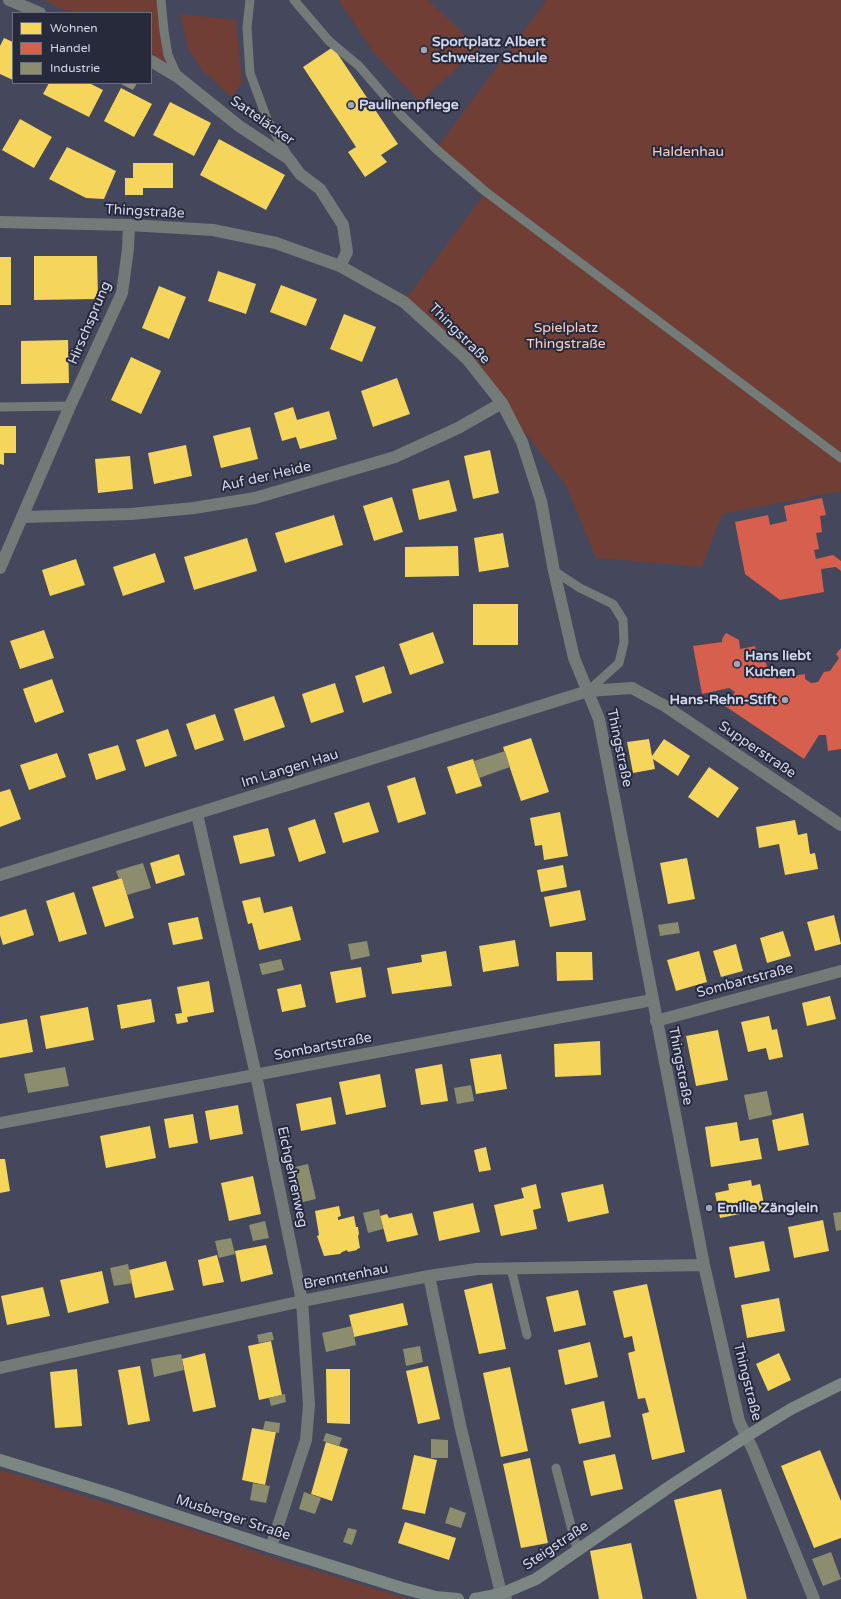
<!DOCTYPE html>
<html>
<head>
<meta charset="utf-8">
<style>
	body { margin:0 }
	#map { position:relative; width:841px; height:1599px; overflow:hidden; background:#45485c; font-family:"Varela Round",sans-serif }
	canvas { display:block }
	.legend { position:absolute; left:12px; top:12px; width:140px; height:72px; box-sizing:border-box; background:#262a3b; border:1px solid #6a6f82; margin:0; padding:5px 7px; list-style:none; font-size:12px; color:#d1d7ec }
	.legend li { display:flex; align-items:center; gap:8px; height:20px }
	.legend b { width:20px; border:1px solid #6a6f82 }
</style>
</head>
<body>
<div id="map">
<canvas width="841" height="1599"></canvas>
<ul class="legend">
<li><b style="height:11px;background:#f6d55c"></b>Wohnen</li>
<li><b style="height:11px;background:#d6604d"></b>Handel</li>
<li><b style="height:11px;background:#8c8c6e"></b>Industrie</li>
</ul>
</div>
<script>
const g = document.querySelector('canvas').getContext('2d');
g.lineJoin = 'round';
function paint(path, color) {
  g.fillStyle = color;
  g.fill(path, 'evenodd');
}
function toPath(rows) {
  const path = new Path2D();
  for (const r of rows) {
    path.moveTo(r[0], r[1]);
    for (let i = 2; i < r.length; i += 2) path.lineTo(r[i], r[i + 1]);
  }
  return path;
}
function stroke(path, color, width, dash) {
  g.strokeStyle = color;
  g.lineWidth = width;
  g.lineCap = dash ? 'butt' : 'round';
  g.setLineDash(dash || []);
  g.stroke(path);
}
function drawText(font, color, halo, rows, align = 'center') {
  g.font = font + ' "Varela Round",sans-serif';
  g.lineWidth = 4;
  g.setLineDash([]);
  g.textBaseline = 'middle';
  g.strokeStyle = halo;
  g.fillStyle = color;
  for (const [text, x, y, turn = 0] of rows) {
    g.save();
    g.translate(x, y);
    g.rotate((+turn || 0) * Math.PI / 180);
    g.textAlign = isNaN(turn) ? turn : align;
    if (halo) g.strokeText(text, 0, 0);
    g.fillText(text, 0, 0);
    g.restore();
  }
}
paint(toPath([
	[45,0,161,0,164,31,178,77,151,52,151,13,75,13,59,8],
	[341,0,428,0,479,48,420,102,374,53,339,1],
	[547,0,841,0,841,491,722,514,702,567,596,558,566,485,467,359,404,302,486,192,436,149],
	[180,14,236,20,242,81,232,98,202,70,188,48],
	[0,1470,216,1537,273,1558,408,1599,0,1599]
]), '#703e35');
paint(toPath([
	[4,38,13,42,13,80,0,74,0,46],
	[333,47,398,144,381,155,387,162,365,177,348,152,356,147,303,67],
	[49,83,89,83,103,90,89,117,43,94],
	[121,88,152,104,134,137,104,121],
	[170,102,211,123,194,156,153,135],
	[20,119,52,137,34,168,2,150],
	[219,139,285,175,266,210,200,175],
	[67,147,116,171,104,199,86,198,49,179],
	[133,163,173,163,173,188,143,188,143,195,125,195,125,178,133,178],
	[34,256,97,256,98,299,34,300],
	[0,257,11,257,11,305,0,305],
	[218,271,256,284,246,314,208,301],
	[281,285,317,299,306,326,270,312],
	[159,286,186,297,169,339,142,328],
	[344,314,376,327,362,362,330,349],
	[68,340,69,383,21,384,21,341],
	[131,357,161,371,141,414,111,400],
	[397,378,410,414,373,427,361,391],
	[293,407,297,420,329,411,337,439,300,449,296,437,282,441,274,413],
	[0,426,16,426,16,453,4,453,4,465,0,464],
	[250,427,258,459,221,468,213,436],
	[186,445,192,476,154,484,148,453],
	[490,450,499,493,473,499,464,456],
	[130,456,133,489,98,493,95,459],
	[449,480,457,511,419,520,412,489],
	[392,497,403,532,374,541,363,506],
	[334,515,343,545,285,563,275,533],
	[503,533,509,567,479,572,474,538],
	[247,538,257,571,194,590,184,557],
	[458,546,459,576,405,577,405,547],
	[155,553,165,582,123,596,113,567],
	[76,559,85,585,50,596,42,570],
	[473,604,518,604,518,645,473,645],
	[44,630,54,658,20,669,10,641],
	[433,632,444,663,410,675,399,644],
	[384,666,392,693,363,703,355,676],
	[52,679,64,712,35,723,23,689],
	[335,683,344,712,311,723,302,694],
	[274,696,285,727,244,741,234,709],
	[215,714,224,740,195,750,186,724],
	[168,729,177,756,145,767,136,740],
	[531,738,549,792,521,801,503,747],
	[649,739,652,756,664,739,690,756,678,776,653,759,655,769,633,773,627,742],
	[118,745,126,770,96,780,88,754],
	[57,753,66,777,29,790,20,765],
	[473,759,482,786,456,794,447,767],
	[709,767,739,788,718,818,688,797],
	[415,777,426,814,398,823,387,786],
	[10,789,21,819,0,827,0,792],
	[369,802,379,832,343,843,334,813],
	[560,812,568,856,544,860,542,845,535,846,530,818],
	[315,819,326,853,299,862,288,828],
	[795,820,798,835,807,833,810,854,815,853,818,869,785,875,779,844,759,848,756,827],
	[268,828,275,856,240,864,233,836],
	[179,854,185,875,156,884,150,863],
	[687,858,695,899,668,904,660,863],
	[563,865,567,887,541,892,537,870],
	[122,878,134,918,105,927,92,887],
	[580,890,586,920,550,927,544,897],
	[74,892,87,934,59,942,46,901],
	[260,897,264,913,292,906,301,940,259,950,252,923,248,924,242,901],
	[26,909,34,935,3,945,0,935,0,917],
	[834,915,841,944,815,951,807,922],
	[198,917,203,939,173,945,168,923],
	[783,931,791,956,767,963,760,938],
	[515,940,519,966,483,972,479,946],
	[736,944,743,971,721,977,713,951],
	[446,951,452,986,392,994,387,968,422,962,421,955],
	[699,951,707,982,676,991,667,960],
	[556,952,592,952,593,980,557,981],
	[361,967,366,997,336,1003,330,972],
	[209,981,214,1012,187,1017,188,1022,177,1024,175,1014,182,1013,177,987],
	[301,984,306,1007,282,1012,277,989],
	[830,996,836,1019,807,1026,802,1003],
	[151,999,155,1022,121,1029,117,1005],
	[88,1007,94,1040,46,1049,40,1016],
	[769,1016,772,1030,777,1029,783,1057,769,1060,766,1048,748,1052,741,1022],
	[27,1019,33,1052,0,1058,0,1024],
	[718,1030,728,1080,696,1086,686,1036],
	[600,1041,601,1075,555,1077,554,1044],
	[501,1054,507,1089,476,1094,470,1059],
	[442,1064,448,1101,421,1105,415,1069],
	[380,1074,386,1107,346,1115,339,1082],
	[331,1097,336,1124,301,1131,296,1104],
	[238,1105,243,1134,210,1140,205,1111],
	[803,1113,809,1145,778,1151,772,1120],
	[193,1114,198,1143,169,1148,164,1119],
	[737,1122,740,1141,758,1138,762,1159,711,1167,705,1127],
	[150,1126,156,1158,106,1168,100,1136],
	[486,1147,491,1170,479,1172,474,1150],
	[0,1159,5,1159,10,1191,0,1193],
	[253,1176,261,1214,229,1221,221,1183],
	[751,1180,752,1186,760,1184,765,1209,720,1218,715,1193,729,1190,728,1184],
	[536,1184,541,1208,533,1210,537,1229,501,1236,494,1205,524,1198,521,1188],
	[603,1184,609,1213,568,1222,561,1193],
	[473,1203,480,1232,439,1241,433,1212],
	[339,1206,341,1216,338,1217,338,1220,354,1216,356,1227,358,1227,359,1234,358,1236,360,1248,357,1249,357,1250,348,1252,347,1250,342,1252,340,1254,324,1256,317,1236,319,1235,315,1211],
	[412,1213,418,1235,387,1242,380,1216,387,1214,389,1218],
	[823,1220,829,1251,794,1258,788,1227],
	[764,1241,770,1271,735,1278,729,1247],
	[266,1245,273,1274,241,1282,235,1251],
	[217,1255,224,1282,203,1286,198,1260],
	[166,1261,174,1290,135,1298,129,1270],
	[102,1271,109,1303,68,1313,60,1280],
	[492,1283,506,1349,479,1354,464,1290],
	[647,1284,685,1452,652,1460,642,1414,649,1412,645,1398,638,1399,628,1353,635,1351,632,1336,624,1338,613,1291],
	[43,1287,50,1316,7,1325,1,1296],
	[578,1290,586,1325,554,1332,546,1297],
	[779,1298,785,1331,747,1338,741,1305],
	[403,1303,408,1325,354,1337,349,1315],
	[271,1341,282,1395,259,1400,248,1346],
	[590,1342,598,1377,565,1385,558,1350],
	[205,1353,216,1407,193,1412,182,1359],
	[779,1353,791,1380,768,1391,756,1364],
	[140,1366,150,1421,128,1425,118,1370],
	[428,1366,440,1419,418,1424,406,1371],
	[510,1367,528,1451,501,1457,483,1373],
	[77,1369,82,1426,55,1428,50,1372],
	[326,1369,350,1369,350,1424,327,1423],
	[604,1401,611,1437,579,1444,571,1409],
	[252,1428,276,1432,265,1485,242,1480],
	[326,1442,348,1449,332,1501,311,1494],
	[820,1450,841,1501,841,1538,814,1548,781,1466],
	[615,1454,623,1489,591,1496,583,1461],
	[414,1455,437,1460,425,1514,402,1509],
	[530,1458,548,1543,521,1548,503,1464],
	[721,1489,747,1599,697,1599,674,1500],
	[405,1522,456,1538,449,1560,398,1543],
	[631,1543,643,1599,599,1599,590,1551]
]), '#f6d55c');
paint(toPath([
	[822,498,826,515,820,516,822,532,816,533,819,549,814,550,816,559,833,555,841,561,841,571,836,567,821,569,824,592,780,600,745,574,735,522,768,515,770,525,787,521,784,506],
	[726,633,739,640,740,649,755,646,757,657,764,656,767,667,773,666,777,679,805,674,805,679,811,683,818,682,824,672,830,671,839,658,836,654,841,648,841,749,828,751,826,735,819,735,804,759,725,706,735,692,729,688,702,694,693,646,722,642,722,639]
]), '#d6604d');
paint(toPath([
	[119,83,137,83,133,90],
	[505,751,510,767,479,778,474,761],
	[143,863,151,888,127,895,122,878,119,879,116,871],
	[678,922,680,933,660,936,658,925],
	[367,941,370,956,351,960,348,944],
	[281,959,284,970,262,975,259,964],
	[65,1067,69,1086,28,1093,24,1074],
	[471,1085,474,1101,457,1104,454,1088],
	[767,1091,772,1115,749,1120,744,1095],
	[308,1164,316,1199,299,1203,291,1168],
	[379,1209,383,1229,368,1233,363,1213],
	[841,1212,841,1230,836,1231,833,1213],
	[265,1221,269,1238,253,1241,249,1225],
	[231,1238,235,1254,219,1258,215,1241],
	[128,1264,132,1283,114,1286,110,1268],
	[352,1326,356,1345,326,1352,322,1333],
	[270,1332,272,1332,274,1340,259,1343,257,1335],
	[420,1346,423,1362,406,1366,403,1349],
	[181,1354,184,1370,154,1377,151,1359],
	[285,1394,286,1402,271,1406,269,1398],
	[265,1421,280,1423,279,1433,263,1430],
	[326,1433,342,1438,339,1446,323,1441],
	[431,1439,448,1440,448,1458,431,1458],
	[253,1483,270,1486,266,1503,250,1500],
	[304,1492,321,1498,315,1514,299,1509],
	[450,1507,466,1513,461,1528,445,1523],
	[348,1528,357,1530,352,1545,343,1542],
	[831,1552,841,1579,823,1586,812,1559]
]), '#8c8c6e');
stroke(toPath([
	[161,0,164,31,168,55,178,77],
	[250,0,247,27,250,73,267,119,289,158],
	[294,0,329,41,359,66,402,116,436,149,486,192,841,458],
	[0,407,70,406],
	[554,571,580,588,613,604,623,620,624,642,619,663,588,691],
	[511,1268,527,1335],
	[556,1468,577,1549]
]), '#727b78', 9);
stroke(toPath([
	[9,0,40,13],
	[151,61,178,77,239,126,289,159,300,174,320,189,343,225,347,252,340,266],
	[0,222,129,225,213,230,276,243,340,266,404,302,467,359,502,403,522,442,541,501,554,571,574,658,599,719,704,1265,739,1421,753,1450,814,1599],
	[22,517,131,514,194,508,255,498,395,457,458,428,502,403],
	[0,568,70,406,122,293,128,249,129,225],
	[197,814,256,1075,302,1301,309,1405,306,1440,271,1547],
	[0,875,588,691,632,688,665,706,841,825],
	[656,1021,841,971],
	[0,1123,652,1000],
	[429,1276,461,1429,498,1581,501,1594,506,1599],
	[0,1368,302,1301,429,1276,477,1269,704,1265]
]), '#727b78', 12);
stroke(toPath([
	[0,1460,111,1494,271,1547,402,1588,436,1597,458,1599],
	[475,1599,501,1594,536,1579,672,1485,747,1436,791,1409,841,1384]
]), '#7c8783', 12);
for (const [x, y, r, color] of [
	[424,50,4,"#a0a5ba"],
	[351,105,4,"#a0a5ba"],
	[737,664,4,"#a0a5ba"],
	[785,700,4,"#a0a5ba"],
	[709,1208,4,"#a0a5ba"]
]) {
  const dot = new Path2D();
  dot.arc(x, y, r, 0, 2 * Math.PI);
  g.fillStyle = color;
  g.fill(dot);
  stroke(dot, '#262a3b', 1.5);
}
drawText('bold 14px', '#d1d7ec', '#262a3b', [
	["Sportplatz Albert",432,42],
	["Schweizer Schule",432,58],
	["Paulinenpflege",359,105],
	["Hans liebt",745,656],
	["Kuchen",745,672],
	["Hans-Rehn-Stift",777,700,"right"],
	["Emilie Zänglein",717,1208]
], 'left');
drawText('14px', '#d1d7ec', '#262a3b', [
	["Satteläcker",262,121,35],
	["Thingstraße",145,212,3],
	["Hirschsprung",90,323,-67],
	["Thingstraße",459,334,45],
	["Auf der Heide",266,477,-13],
	["Thingstraße",619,748,78],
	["Supperstraße",757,750,34],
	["Im Langen Hau",290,769,-17],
	["Sombartstraße",745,981,-15],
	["Sombartstraße",323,1047,-11],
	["Thingstraße",680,1066,79],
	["Eichgehrenweg",292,1177,78],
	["Brenntenhau",346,1277,-11],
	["Thingstraße",747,1382,76],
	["Musberger Straße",233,1518,18],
	["Steigstraße",556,1546,-34]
]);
drawText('14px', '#f6cec4', '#262a3b', [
	["Haldenhau",688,152],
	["Spielplatz",566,328],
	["Thingstraße",566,344]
]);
</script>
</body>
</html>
